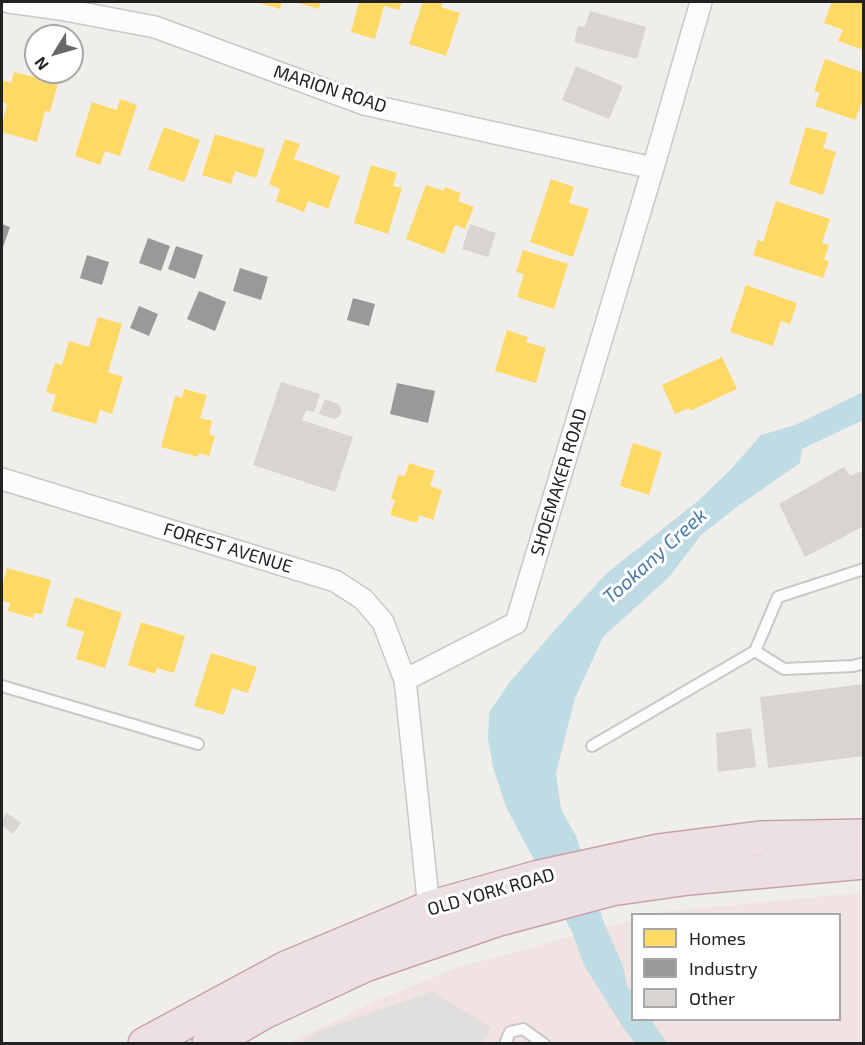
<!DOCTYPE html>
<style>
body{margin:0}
#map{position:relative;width:865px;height:1045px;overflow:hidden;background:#f0eeeb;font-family:"Exo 2",sans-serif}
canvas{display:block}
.frame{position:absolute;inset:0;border:3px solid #222;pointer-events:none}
.legend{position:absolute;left:631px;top:913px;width:210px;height:108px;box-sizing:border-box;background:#fff;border:2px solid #a7a7a7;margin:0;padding:8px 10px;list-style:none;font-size:18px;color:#222}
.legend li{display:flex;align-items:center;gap:12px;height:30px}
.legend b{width:30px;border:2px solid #a7a7a7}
.north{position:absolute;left:24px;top:24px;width:60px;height:60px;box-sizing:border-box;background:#fff;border:2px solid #a7a7a7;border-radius:50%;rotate:233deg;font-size:16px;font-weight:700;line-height:24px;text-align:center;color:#222}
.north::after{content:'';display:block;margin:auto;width:21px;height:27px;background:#6a6968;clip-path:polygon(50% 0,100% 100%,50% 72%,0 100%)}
</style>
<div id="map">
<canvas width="865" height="1045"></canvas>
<div class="frame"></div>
<ul class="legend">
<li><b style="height:16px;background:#ffd966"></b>Homes</li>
<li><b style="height:16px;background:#999"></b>Industry</li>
<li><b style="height:16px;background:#d7d4d2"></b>Other</li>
</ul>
<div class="north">N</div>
</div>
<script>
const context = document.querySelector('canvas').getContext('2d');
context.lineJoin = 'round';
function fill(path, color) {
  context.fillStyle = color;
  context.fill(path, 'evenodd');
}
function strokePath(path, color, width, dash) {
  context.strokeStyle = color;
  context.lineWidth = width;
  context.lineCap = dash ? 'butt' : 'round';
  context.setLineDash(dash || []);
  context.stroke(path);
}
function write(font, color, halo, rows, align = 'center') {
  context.font = font + ' "Exo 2",sans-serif';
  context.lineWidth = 6;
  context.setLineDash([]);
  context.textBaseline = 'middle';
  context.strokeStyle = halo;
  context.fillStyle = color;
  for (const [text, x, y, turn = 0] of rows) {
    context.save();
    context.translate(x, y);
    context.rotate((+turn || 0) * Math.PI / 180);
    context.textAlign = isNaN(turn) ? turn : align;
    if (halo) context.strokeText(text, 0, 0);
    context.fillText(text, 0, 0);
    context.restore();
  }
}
fill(new Path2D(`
 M857,893H863V1043L286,1044L376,1001L459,967L632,920V1020H840V914H655L668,911Z`), '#f1e3e1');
fill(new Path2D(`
 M433,991L491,1028L481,1043H300L317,1032Z`), '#e0dfde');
fill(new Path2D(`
 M863,392V420L802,449L800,463L738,506L701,535L669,577L603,637L575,698L556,773L561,809L576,836L604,923L623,966L627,986L632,993V1020H651L667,1043H635L624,1029L584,965L572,932L506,807L493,767L488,739L489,713L509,683L569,614L607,573L698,501L732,468L761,435L795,425Z`), '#bfdbe3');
fill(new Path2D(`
 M256,2H282L280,9Z
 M295,2H321L319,9Z
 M359,2H402L399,10L384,6L375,39L351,32Z
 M423,2H443L441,7L460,13L446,56L409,44Z
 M832,2H864V50L838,41L843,30L824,23Z
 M825,59L864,73V97L855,120L815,106L820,93L814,91Z
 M14,72L58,83L50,112L45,111L37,142L2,132V125L7,104L2,102V80L11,83Z
 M120,99L137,105L120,156L105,151L100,165L75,156L92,102L117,110Z
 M164,127L200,140L184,182L148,169Z
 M806,127L828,133L823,148L836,152L823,195L789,184Z
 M215,134L265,149L256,178L235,171L231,184L202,175Z
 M285,139L300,144L294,159L340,176L328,209L308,201L304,212L276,201L280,189L269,184Z
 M371,165L397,173L393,186L402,188L388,234L354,223Z
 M551,179L574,187L569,203L589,209L573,257L530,242Z
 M426,185L444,191L445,187L461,193L458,201L474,207L465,229L455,225L444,254L406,239Z
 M776,201L830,219L822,243L829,245L824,260L829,261L823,278L753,255L758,240L763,242Z
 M523,250L568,264L554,309L517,297L524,274L516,272Z
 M746,285L797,303L790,324L781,321L773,346L730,332Z
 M98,317L122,324L108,372L123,377L112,414L100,410L96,424L51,411L56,395L46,392L55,363L62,365L69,341L89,347Z
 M507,330L528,337L526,342L546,348L536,383L495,371Z
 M722,357L737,389L690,411L689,408L675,414L662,385Z
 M184,389L207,395L200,418L212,421L209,434L215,436L209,456L199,453L198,457L161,447L175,396L182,398Z
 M633,443L662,452L649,495L620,486Z
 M409,463L435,471L430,486L442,490L433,520L419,515L417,523L390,515L395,500L391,499L398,475L405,476Z
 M7,568L51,580L42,614L34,613L33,618L8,611L10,603L2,601V587Z
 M75,597L122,613L105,668L76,659L84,632L66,626Z
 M141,622L185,636L174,673L157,668L155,674L128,665Z
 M211,653L257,667L248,693L232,688L224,715L194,706Z`), '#ffd966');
fill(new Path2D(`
 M2,224L10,227L2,250Z
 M148,238L170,246L161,271L139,263Z
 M176,246L203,255L195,279L168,269Z
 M87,255L109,262L102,285L80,278Z
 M240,268L268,277L261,300L233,291Z
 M199,291L226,302L215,331L187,319Z
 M353,298L375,304L369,326L347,320Z
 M139,306L158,314L149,336L130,328Z
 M397,383L435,391L428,423L390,414Z`), '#999');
fill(new Path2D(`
 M590,11L646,27L637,59L574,42L578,26L585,27Z
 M576,66L623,86L609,119L562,100Z
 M470,224L496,233L488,257L462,249Z
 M281,382L320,394L314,412L306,410L302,420L353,437L335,492L253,465Z
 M325,399L338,404L342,411L339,417L334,419L319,414Z
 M844,467L850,476L864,470V526L805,557L779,504Z
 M864,684V756L768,768L760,697Z
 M751,728L756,767L718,772L716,733Z
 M7,813L21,823L13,834L2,825V820Z`), '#d7d4d2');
const lane = new Path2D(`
 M864,569L778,597L755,651L784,669L853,666L864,663
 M2,686L198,744
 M592,746L755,651
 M505,1044L510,1032L523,1029L544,1044`);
const street = new Path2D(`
 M9,2L60,9L155,27L364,104L653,168
 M2,479L335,581L363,599L383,622L405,680
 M429,908L405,680L516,623L653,168L701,2`);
const highway = new Path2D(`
 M145,1044L286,968L429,908L539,877L658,851L760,838L864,836
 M209,1044L264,1012L365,965L499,919L611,889L689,878L864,862`);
strokePath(lane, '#c9c8c7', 14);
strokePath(street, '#c9c8c7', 24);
strokePath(highway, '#c5a2ac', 36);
strokePath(lane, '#fdfcfc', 10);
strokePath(street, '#fdfcfc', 21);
strokePath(highway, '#ece0e2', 33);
write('18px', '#222', '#fff', [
 ["MARION ROAD",330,89,18],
 ["SHOEMAKER ROAD",559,482,-73],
 ["FOREST AVENUE",228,548,17],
 ["OLD YORK ROAD",491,892,-16]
]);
write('italic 20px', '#4a7aab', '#fff', [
 ["Tookany Creek",655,556,-42]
]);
</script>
